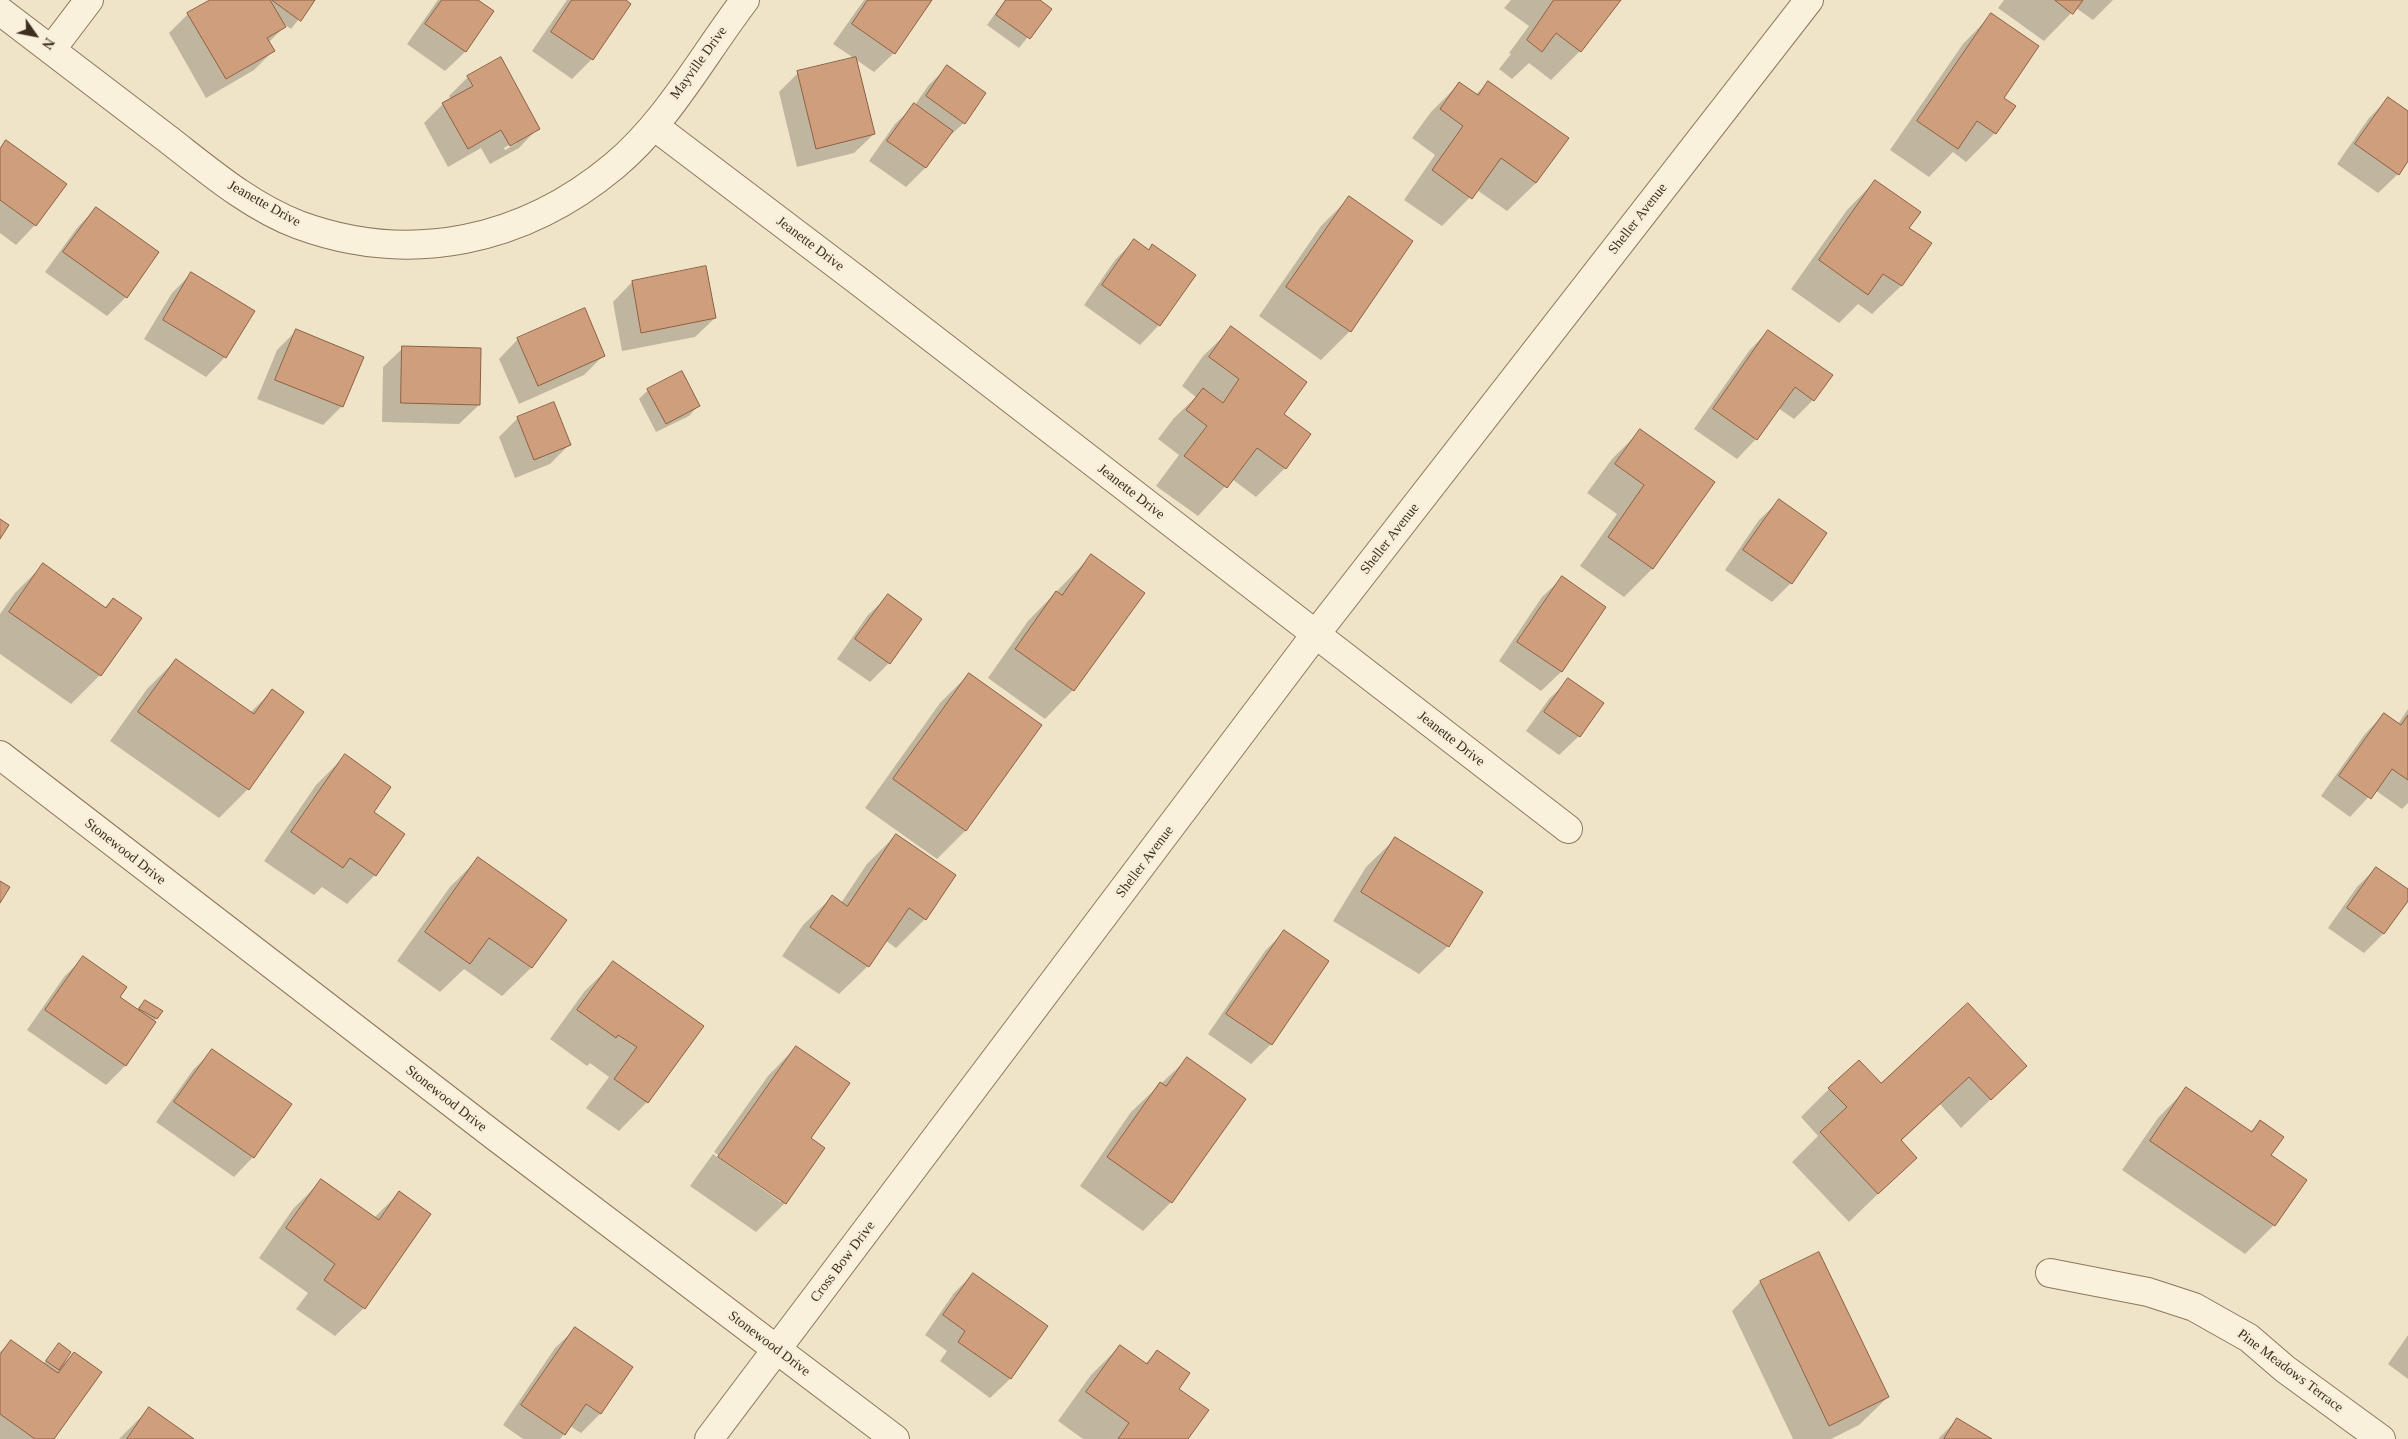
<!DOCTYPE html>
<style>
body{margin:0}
#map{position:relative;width:2408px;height:1439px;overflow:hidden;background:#f0e4c8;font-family:Georgia,serif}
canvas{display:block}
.north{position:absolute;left:10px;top:10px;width:50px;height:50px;-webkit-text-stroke:4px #f7eed8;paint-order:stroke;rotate:123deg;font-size:14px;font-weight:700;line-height:20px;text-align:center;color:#3d2e20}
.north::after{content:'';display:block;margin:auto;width:18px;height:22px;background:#3d2e20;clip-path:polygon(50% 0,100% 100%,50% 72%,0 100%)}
</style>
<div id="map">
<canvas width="2408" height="1439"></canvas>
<div class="north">N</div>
</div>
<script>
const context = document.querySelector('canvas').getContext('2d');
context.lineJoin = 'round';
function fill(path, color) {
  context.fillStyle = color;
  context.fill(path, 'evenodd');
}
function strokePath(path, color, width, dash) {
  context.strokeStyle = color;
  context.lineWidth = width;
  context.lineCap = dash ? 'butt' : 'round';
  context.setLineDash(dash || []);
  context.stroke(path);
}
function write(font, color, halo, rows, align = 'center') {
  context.font = font + ' Georgia,serif';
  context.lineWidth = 5;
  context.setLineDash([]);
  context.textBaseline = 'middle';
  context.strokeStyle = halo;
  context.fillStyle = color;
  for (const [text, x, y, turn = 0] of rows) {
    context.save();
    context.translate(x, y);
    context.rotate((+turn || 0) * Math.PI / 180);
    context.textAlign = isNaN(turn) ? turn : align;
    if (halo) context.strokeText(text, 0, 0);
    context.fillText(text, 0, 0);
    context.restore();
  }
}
fill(new Path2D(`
 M212,0H314L291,29L281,22L284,27L268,43L273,51L254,70L206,98L169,33L188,14Z
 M438,0H476L492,12L465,52L445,71L407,44Z
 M567,0H624L630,4L592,59L572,79L532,51Z
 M864,0H931L894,53L874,72L855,59L874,134L854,153L797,167L779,92L798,73L855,59L833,44Z
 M1005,0H1038L1050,9L1019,48L987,25Z
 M1511,0H1619L1580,51L1551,80L1529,63L1512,79L1499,69L1511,54L1509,53L1529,26L1504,8Z
 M2004,0H2113L2093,20L2076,8L2044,41L1998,8Z
 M1991,15L2003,98L2014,106L1995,133L1966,162L1953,152L1929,177L1890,150L1963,44Z
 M947,67L964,123L944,141L925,168L906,187L869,161L895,124L915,105L928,86Z
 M468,77L538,128L519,148L490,164L481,148L448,167L424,123L443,104L451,100L449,96ZM517,140V143L505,150L504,148Z
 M1488,83L1536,183L1507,211L1477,190L1442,226L1404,200L1435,155L1412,138L1431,112L1459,84L1475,95Z
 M2388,99L2408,112V159L2398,174L2378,193L2337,164L2369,118Z
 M6,142L65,184L35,225L16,245L0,233V148Z
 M1875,181L1908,228L1930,244L1901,286L1872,314L1858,304L1839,323L1791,289L1847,210Z
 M1349,198L1350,331L1321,360L1259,316L1321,226Z
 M96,208L126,297L107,316L45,272L77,228Z
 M1134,241L1148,250L1152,246L1159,325L1140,345L1084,305L1115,260Z
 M705,268L715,318L695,337L622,351L613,302L632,282Z
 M191,274L225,357L206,377L144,339L172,293Z
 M1232,328L1282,415L1310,435L1285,468L1256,497L1232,479L1198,516L1156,486L1179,455L1158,439L1174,418L1196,397L1182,386L1203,356Z
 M296,331L342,406L323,425L257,399L277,350Z
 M1768,331L1813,400L1794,419L1778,408L1756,439L1737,459L1694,429L1749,351Z
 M518,339L604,355L584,375L519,404L499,359Z
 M403,348L479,405L459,424L382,422L383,367Z
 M648,390L698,406L689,416L656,432L639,399Z
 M518,418L569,445L550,464L515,478L499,437Z
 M1640,431L1652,569L1624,597L1580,566L1617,514L1587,493L1612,459Z
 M1779,501L1791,583L1772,602L1725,570L1759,520Z
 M1091,556L1073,690L1045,719L988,678L1028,621Z
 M43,565L104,608L113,599L141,618L100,675L71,704L0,654V614L15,593Z
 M1562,578L1604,607L1561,672L1541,691L1499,661L1542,597Z
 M888,596L889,663L870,682L837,659L868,615Z
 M176,660L250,713L272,691L248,789L219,818L110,741L147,689Z
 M969,674L966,830L937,859L865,808L940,703Z
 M1569,680L1579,736L1559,755L1526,731L1549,699Z
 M2408,709V803L2402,809L2375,790L2350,817L2321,796L2365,734L2384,714L2398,724Z
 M345,756L372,813L375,875L347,904L322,887L314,895L264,861L316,785Z
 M896,835L954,876L925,919L896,948L885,940L868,966L839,994L782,956L803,925L832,897L841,903L867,864Z
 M1395,839L1448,946L1419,974L1333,921L1366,867Z
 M478,859L565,920L531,968L502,996L464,969L440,992L397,961L450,887Z
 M2376,868L2408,891V898L2383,934L2364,953L2328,928L2357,887Z
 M1284,932L1327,962L1271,1044L1251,1064L1208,1034L1265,951Z
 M83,958L118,998L136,1010L145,1001L156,1018L126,1065L106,1085L27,1030L64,977Z
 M613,963L702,1026L647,1102L619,1131L586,1108L609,1077L590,1063L587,1066L550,1039L584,992Z
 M796,1047L809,1139L823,1149L785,1203L756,1232L690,1186L713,1154L781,1202V1199L714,1152L768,1076Z
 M212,1051L290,1105L253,1157L234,1177L156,1122L193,1070Z
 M1187,1059L1171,1202L1143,1231L1080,1186L1131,1112Z
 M2025,1066L1961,1128L1940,1104L1901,1141L1915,1158L1849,1222L1792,1162L1818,1136L1801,1117L1829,1089L1881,1085Z
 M2186,1089L2250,1132L2260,1122L2269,1156L2305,1180L2274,1225L2245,1254L2122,1170L2158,1118Z
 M321,1181L374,1218L399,1193L364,1308L335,1336L296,1309L308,1293L259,1258L293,1209Z
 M1818,1254L1888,1397L1859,1425L1831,1439H1793L1732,1311L1760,1282Z
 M973,1274L1047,1326L1010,1379L990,1398L940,1361L947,1351L925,1335L954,1293Z
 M575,1329L600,1414L581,1433L570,1426L560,1439H523L503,1425L555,1348Z
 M2408,1335V1379L2388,1364Z
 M11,1341L43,1364L59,1344L63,1364L74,1353L52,1439H0V1352Z
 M1120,1346L1145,1364L1157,1352L1177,1390L1187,1439H1083L1058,1421L1091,1375Z
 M149,1409L192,1439H119Z
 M1957,1420L1989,1439H1938Z`), '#0003');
const building = new Path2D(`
 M210,0H270L286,27L267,38L275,51L226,79L187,13Z
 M272,0H315L301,21Z
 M442,0H478L494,11L466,52L425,24Z
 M572,0H626L631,4L593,60L551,32Z
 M868,0H932L895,54L852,24Z
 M1006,0H1040L1052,9L1030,39L996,15Z
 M1554,0H1621L1581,52L1556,33L1542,52L1527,40Z
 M2055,0H2083L2073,14Z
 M1991,13L2039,46L2004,98L2016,106L1996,134L1977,121L1958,149L1917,121Z
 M501,57L540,129L510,146L501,130L468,149L442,103L473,86L467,76Z
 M856,57L875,134L816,149L797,71Z
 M947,65L986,93L965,124L926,96Z
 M1488,81L1569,138L1536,183L1501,158L1472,199L1432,170L1463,126L1440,109L1459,82L1478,95Z
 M2388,97L2408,111V161L2399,175L2355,144Z
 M914,103L953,131L926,168L887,141Z
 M6,140L67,184L36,226L0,200V149Z
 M1875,180L1921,212L1909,228L1932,243L1902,286L1883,274L1868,295L1819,260Z
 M1349,196L1413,241L1351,332L1286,287Z
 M96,207L159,252L127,298L63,252Z
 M1134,239L1149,250L1152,244L1196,275L1160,326L1102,285Z
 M706,266L716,318L641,333L632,281Z
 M191,272L255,311L226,358L163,320Z
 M585,308L605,356L538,386L517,338Z
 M1231,326L1307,382L1284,414L1311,434L1286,469L1257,448L1227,488L1184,456L1207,426L1186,410L1203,388L1223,403L1239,379L1209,357Z
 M296,329L364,357L343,407L275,380Z
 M1768,330L1833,375L1814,401L1795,387L1757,440L1713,409Z
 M402,346L481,348L480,405L401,403Z
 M682,371L700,406L666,424L647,389Z
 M554,402L571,445L534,460L517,417Z
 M1640,429L1715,482L1653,569L1608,537L1644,485L1615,464Z
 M1779,499L1827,533L1792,584L1743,550Z
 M0,519L9,525L0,539Z
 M1091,554L1145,593L1074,691L1015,649L1056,591L1062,595Z
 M43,563L106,608L113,598L142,618L101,676L9,612Z
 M1562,576L1606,607L1562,672L1517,642Z
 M888,594L922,619L890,664L855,639Z
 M176,659L254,714L272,689L304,712L249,790L138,712Z
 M969,673L1042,725L966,831L893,779Z
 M1568,678L1604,703L1580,737L1544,712Z
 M2384,713L2401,725L2408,715V780L2392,769L2371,799L2339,776Z
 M345,754L391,787L374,812L405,834L376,876L350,858L343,868L291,832Z
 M896,834L956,875L926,920L909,908L869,967L810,927L832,895L847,906Z
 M1395,837L1483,892L1449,947L1361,892Z
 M478,857L567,920L532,968L489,938L470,964L425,932Z
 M2376,867L2408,889V901L2384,934L2347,908Z
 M0,881L10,887L0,903Z
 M1284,930L1329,961L1272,1045L1226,1014Z
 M83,956L127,987L120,997L156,1022L126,1066L45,1010Z
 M613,961L704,1026L648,1103L614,1079L637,1047L618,1035L616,1038L577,1010Z
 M145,1000L163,1011L157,1019L139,1009Z
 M1968,1003L2027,1066L1991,1100L1969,1077L1901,1140L1917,1158L1878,1194L1820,1132L1847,1107L1828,1088L1859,1060L1881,1083Z
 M796,1046L850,1083L811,1138L825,1148L786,1204L718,1157Z
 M212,1049L292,1104L254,1158L174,1102Z
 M1187,1057L1246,1099L1172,1203L1107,1157L1160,1082L1166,1086Z
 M2186,1087L2252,1132L2260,1120L2284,1137L2271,1155L2307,1180L2275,1226L2150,1141Z
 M321,1179L379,1220L399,1191L431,1214L365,1309L324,1280L335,1264L286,1228Z
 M1819,1252L1889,1397L1829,1426L1760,1281Z
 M973,1273L1048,1326L1011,1379L958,1342L965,1331L943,1315Z
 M575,1327L633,1367L601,1414L586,1404L565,1435L521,1405Z
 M11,1340L58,1373L74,1352L102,1372L54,1439H35L0,1414V1355Z
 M59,1343L71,1352L59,1370L46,1361Z
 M1120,1345L1147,1364L1157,1350L1190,1373L1179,1389L1209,1410L1188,1439H1118L1129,1423L1086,1392Z
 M149,1407L194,1439H127Z
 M1957,1418L1992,1439H1944Z`);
fill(building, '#cf9f7d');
strokePath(building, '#8d5f41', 1);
const minor = new Path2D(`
 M0,11C56,54 112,97 169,140C209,171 251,207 299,225C411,266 524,241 614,166C668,121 703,55 745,0
 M51,50L89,0
 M654,126L861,283L1568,829
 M0,755L496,1137L895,1439
 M2050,1273L2148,1292L2194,1307L2249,1338L2285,1369L2381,1439
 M709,1439L1315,635L1809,0`);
strokePath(minor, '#8d765c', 30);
strokePath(minor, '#faf1dc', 28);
write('14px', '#3d2e20', '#f7eed8', [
 ["Mayville Drive",699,63,-54],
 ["Jeanette Drive",264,204,29],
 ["Sheller Avenue",1638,219,-52],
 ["Jeanette Drive",810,244,37],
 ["Jeanette Drive",1131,492,38],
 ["Sheller Avenue",1390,539,-52],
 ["Jeanette Drive",1451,739,38],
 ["Stonewood Drive",125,852,38],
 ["Sheller Avenue",1145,862,-53],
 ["Stonewood Drive",446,1099,38],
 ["Cross Bow Drive",843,1262,-53],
 ["Stonewood Drive",769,1344,37],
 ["Pine Meadows Terrace",2290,1371,37]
]);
</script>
